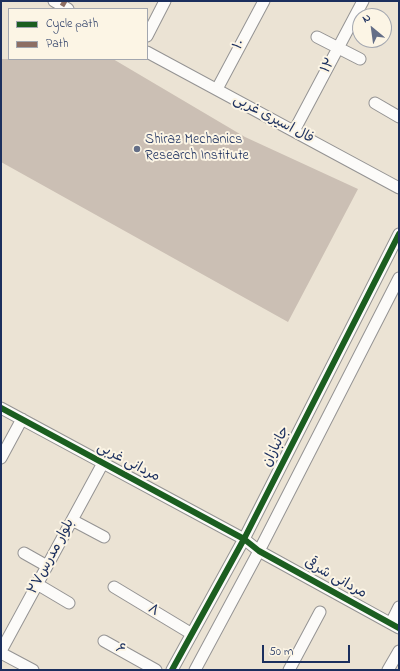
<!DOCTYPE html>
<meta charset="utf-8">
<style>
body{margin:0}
#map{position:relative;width:400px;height:671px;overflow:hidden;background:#ebe3d4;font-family:"Indie Flower",sans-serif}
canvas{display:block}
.frame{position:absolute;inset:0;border:2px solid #1b2f5e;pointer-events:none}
.legend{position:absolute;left:8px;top:8px;width:140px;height:52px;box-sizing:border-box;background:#fcf5e5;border:1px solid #a2a6af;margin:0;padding:5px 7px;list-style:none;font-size:12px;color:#1b2f5e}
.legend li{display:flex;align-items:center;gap:8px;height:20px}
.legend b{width:20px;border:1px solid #a2a6af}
.north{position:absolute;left:352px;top:8px;width:40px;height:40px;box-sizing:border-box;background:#fcf5e5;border:1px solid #a2a6af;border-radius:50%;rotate:331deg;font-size:11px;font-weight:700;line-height:16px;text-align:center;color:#1b2f5e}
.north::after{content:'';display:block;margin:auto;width:14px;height:18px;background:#646e87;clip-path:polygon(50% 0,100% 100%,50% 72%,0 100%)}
.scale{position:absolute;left:262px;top:645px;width:88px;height:18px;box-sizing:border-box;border:2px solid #1b2f5e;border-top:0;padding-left:5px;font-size:12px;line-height:14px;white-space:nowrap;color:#1b2f5e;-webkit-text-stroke:3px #fcf5e5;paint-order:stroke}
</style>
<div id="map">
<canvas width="400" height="671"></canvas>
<div class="frame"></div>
<ul class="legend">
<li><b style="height:5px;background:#1b5e20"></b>Cycle path</li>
<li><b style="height:5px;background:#8d6e63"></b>Path</li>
</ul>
<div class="north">N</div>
<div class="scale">50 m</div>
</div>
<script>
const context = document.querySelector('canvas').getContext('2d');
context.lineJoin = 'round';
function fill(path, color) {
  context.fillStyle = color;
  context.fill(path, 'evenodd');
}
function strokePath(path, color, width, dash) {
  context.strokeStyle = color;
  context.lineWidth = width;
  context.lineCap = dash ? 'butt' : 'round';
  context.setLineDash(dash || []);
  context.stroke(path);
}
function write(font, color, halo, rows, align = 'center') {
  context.font = font + ' "Indie Flower","Playpen Sans Arabic",sans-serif';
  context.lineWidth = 4;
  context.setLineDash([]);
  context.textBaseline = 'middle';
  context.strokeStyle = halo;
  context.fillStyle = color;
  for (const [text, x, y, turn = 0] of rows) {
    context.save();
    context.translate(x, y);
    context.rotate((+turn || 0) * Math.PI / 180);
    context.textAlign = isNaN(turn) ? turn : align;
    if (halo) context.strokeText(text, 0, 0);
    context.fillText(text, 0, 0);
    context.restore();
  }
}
fill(new Path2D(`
 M1,59H113L245,137L358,189L288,322L1,162Z`), '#cbbfb4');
const minor = new Path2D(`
 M54,1L68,9
 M147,36L165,1
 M317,37L360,59
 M147,52L399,188
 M217,89L264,1
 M375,103L399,117
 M294,131L363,1
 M1,408L244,539L259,551L399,628
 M1,458L22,419
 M72,520L104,537
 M24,553L47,566
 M37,584L69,603
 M114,587L192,634
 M391,623L399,607
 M104,641L156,670
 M1,651L103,463
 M1,653L33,670
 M172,670L244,539L399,234
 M195,670L259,551L399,278
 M289,670L320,612
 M388,670L399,651`);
strokePath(minor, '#949393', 13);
strokePath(minor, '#fcfbf9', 11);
strokePath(new Path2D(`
 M62,6L65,1`), '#8d6e63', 5, [10, 5]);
strokePath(new Path2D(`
 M1,408L244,539L259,551L399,628
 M172,670L244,539L399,234`), '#1b5e20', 6);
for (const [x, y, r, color] of [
 [137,149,4,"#646e87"]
]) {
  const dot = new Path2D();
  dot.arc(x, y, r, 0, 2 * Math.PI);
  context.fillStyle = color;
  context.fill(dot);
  strokePath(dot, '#fcf5e5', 1.5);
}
write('14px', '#1b2f5e', '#fcf5e5', [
 ["۱۰",240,45,-62],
 ["۱۲",329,66,-62],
 ["فال اسیری غربی",273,120,28],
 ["جانبازان",277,447,-63],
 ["مردانی غربی",128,463,28],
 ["بلوار مدرس۲۷",52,557,-62],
 ["مردانی شرقی",335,579,29],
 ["۸",153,611,31],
 ["۶",120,650,29]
]);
write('14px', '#1b2f5e', '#fcf5e5', [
 ["Shiraz Mechanics",145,141],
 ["Research Institute",145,157]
], 'left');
</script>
